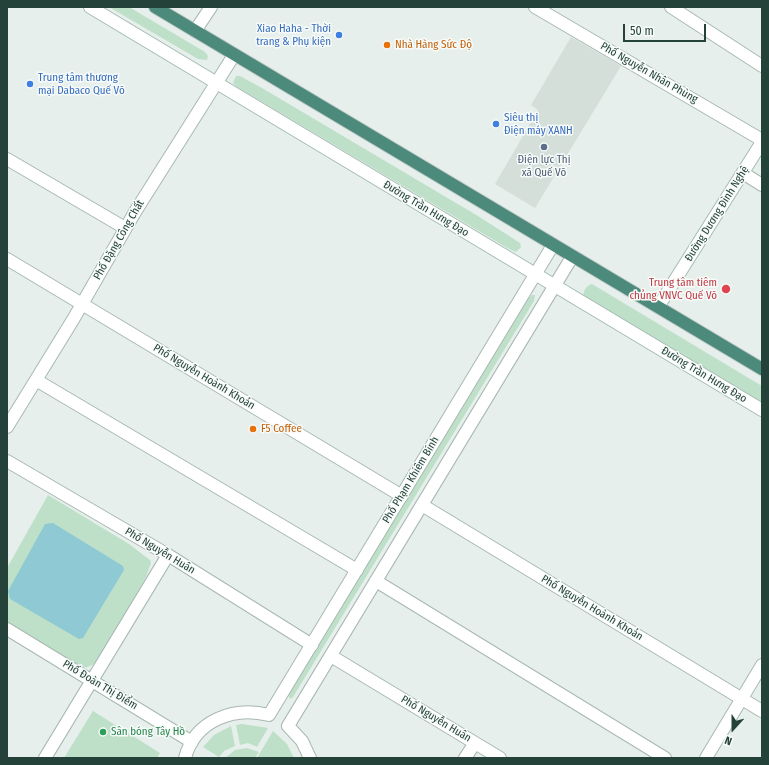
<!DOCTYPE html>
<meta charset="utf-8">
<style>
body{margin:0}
#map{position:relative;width:769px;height:765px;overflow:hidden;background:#e6efeb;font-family:"Fira Sans Condensed",sans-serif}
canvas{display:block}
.frame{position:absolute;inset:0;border:8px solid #24423a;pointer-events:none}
.north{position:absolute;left:713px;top:709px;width:40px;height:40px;-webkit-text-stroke:3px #f7fbf9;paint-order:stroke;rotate:201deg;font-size:11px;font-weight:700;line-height:16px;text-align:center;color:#24423a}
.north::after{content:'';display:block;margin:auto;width:14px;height:18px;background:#24423a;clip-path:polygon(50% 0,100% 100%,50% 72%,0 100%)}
.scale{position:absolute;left:623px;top:24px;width:83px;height:18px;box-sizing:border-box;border:2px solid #24423a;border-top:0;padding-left:5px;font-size:12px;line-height:14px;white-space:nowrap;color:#24423a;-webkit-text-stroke:3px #f7fbf9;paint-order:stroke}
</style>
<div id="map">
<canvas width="769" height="765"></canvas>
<div class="frame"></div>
<div class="north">N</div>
<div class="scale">50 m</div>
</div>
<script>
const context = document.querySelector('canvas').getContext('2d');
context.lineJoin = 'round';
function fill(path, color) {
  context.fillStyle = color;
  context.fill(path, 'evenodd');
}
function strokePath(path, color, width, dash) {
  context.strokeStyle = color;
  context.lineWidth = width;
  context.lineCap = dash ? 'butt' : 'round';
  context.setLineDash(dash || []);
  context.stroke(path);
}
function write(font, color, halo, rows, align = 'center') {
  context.font = font + ' "Fira Sans Condensed",sans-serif';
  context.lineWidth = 3;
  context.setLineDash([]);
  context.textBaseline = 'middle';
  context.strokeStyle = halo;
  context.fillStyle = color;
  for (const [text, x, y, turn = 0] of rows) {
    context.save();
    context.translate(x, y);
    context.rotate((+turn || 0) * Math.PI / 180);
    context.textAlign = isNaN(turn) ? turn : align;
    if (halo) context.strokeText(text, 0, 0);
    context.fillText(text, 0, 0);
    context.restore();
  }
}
fill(new Path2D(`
 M571,37L621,66L535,208L495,184L538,110L531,105Z`), '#d4dfda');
fill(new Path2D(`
 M109,7H129L205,52L208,56L207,60L198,59Z
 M236,76H240L262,88L478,216L520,243L521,247L516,252L509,249L237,87L233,83Z
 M592,284L762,386V403L583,296C584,290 586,286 592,284Z
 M532,295H535L534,301L293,697L290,699L288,695L291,690L526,301Z
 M48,495L129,544L150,560L151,563L146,577L100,659C93,665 88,669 79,667L7,624V568Z
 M93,711L160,753L157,758H64Z
 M242,724L268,728L257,747L248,743L240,745L236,725Z
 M231,726L235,746L224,751L219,757L203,747L214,735Z
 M273,731L287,744L294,758H257Z
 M247,748L259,752L255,758H225L235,750Z`), '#bfe0c8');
fill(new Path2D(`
 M53,523L123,566L124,570L83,638L79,639L10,599L8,591L45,524Z`), '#8ec9d4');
const minor = new Path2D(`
 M535,7L762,140
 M671,7L762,66
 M7,159L125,228
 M743,173L762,185
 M7,259L402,496
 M36,380L357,570
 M7,427L74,318L135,212L234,55
 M7,461L168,555L312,645
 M422,505L762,711
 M376,581L665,758
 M331,656L500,758
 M45,758L168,555
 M465,758L475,743
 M706,758L762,665`);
const tertiary = new Path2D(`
 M195,31L211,7
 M7,629L192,742
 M185,758C195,720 234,706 269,715L553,245
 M310,758L302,741L288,726L572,257`);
const secondary = new Path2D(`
 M90,7L762,410
 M658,307L762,142`);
const trunk = new Path2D(`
 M155,7L762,369`);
strokePath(minor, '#a8b8b2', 14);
strokePath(tertiary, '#a8b8b2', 14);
strokePath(secondary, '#a4bbb3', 14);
strokePath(trunk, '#c2cac8', 14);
strokePath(minor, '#fff', 12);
strokePath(tertiary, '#fff', 12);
strokePath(secondary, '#fff', 12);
strokePath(trunk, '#4c8a7c', 12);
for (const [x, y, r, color] of [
 [339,35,4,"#3f7fe0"],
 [387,45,4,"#e8710a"],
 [30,84,4,"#3f7fe0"],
 [496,124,4,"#3f7fe0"],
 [544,147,4,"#5c6f8a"],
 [726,289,5,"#e0444e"],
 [253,429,4,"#e8710a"],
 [103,732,4,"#2e9e5b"]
]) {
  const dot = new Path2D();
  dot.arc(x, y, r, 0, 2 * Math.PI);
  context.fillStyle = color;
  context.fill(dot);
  strokePath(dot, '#f7fbf9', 1.5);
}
write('11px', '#366cbe', '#f7fbf9', [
 ["Xiao Haha - Thời",331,29,"right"],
 ["trang & Phụ kiện",331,42,"right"],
 ["Trung tâm thương",38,78],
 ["mại Dabaco Quế Võ",38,91],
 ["Siêu thị",504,118],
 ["Điện máy XANH",504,131]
], 'left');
write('11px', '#c56008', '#f7fbf9', [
 ["Nhà Hàng Sức Độ",395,45],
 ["F5 Coffee",261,429]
], 'left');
write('11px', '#24423a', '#f7fbf9', [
 ["Phố Nguyễn Nhân Phùng",649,73,30],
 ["Đường Trần Hưng Đạo",426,209,31],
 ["Đường Dương Đình Nghệ",717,214,-58],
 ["Phố Đặng Công Chất",119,240,-60],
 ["Đường Trần Hưng Đạo",704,375,31],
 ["Phố Nguyễn Hoành Khoản",204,377,31],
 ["Phố Phạm Khiêm Bính",411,480,-59],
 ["Phố Nguyễn Huân",160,551,31],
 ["Phố Nguyễn Hoành Khoản",592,608,31],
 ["Phố Đoàn Thị Điểm",100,685,31],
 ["Phố Nguyễn Huân",436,719,31]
]);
write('11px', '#4e5e75', '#f7fbf9', [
 ["Điện lực Thị",544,160],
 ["xã Quế Võ",544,173]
]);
write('11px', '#be3a42', '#f7fbf9', [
 ["Trung tâm tiêm",717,283],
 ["chủng VNVC Quế Võ",717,296]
], 'right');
write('11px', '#27864d', '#f7fbf9', [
 ["Sân bóng Tây Hồ",111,732]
], 'left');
</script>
